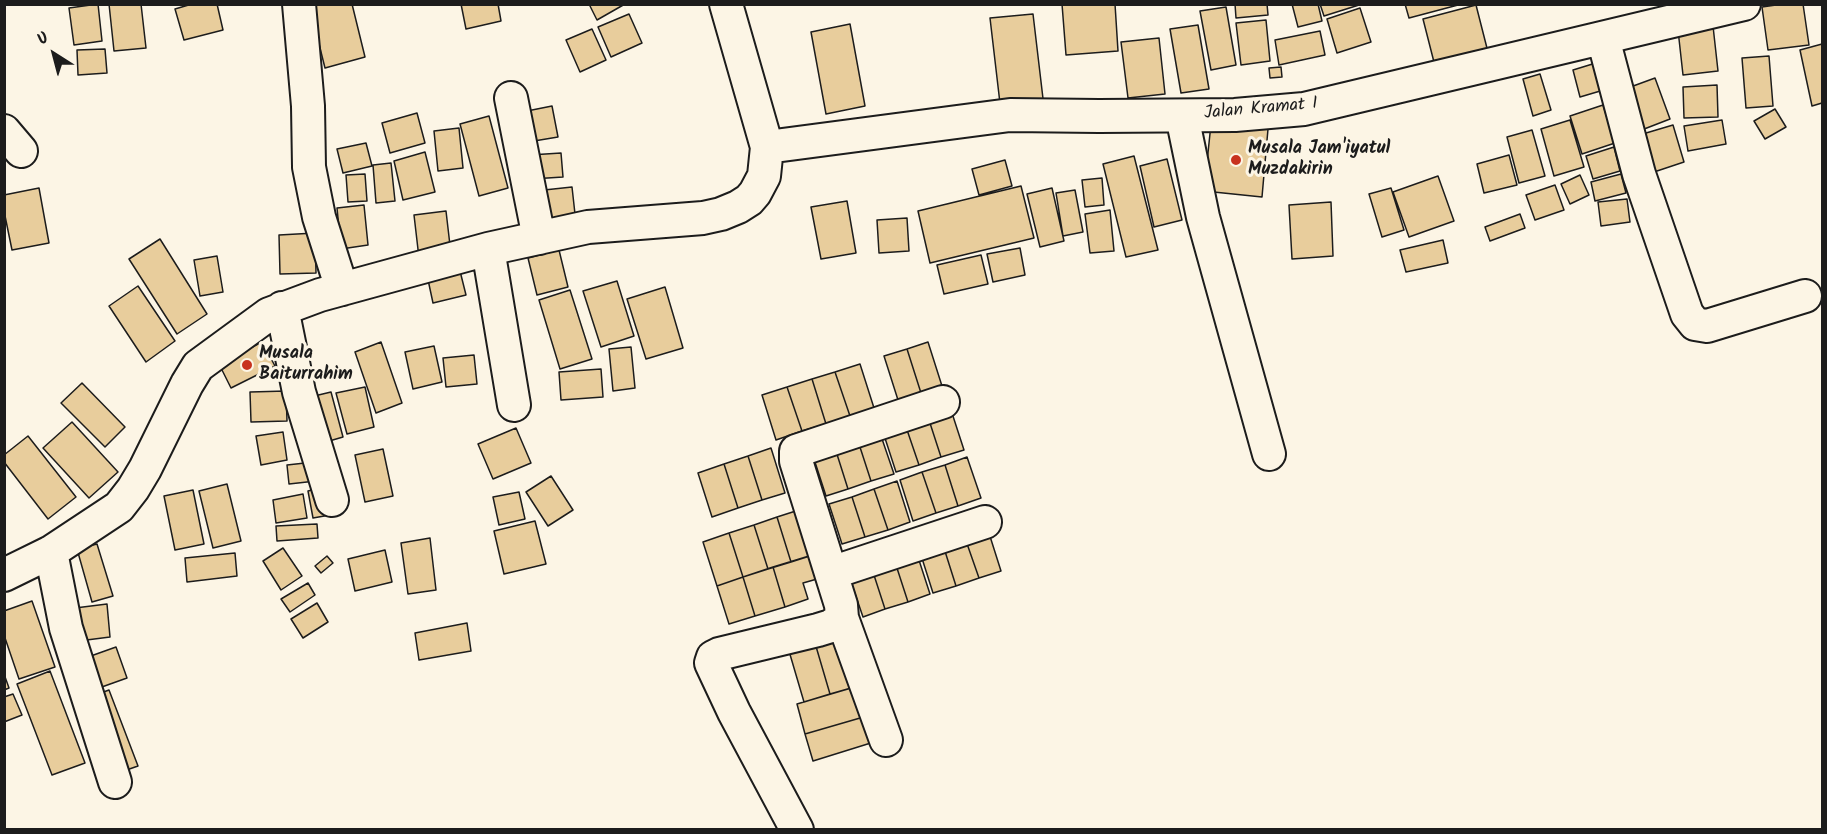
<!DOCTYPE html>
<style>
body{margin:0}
#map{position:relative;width:1827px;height:834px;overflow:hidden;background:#fcf5e5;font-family:Kalam,sans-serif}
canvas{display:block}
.frame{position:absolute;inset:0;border:6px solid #1c1c1c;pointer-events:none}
.north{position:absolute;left:24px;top:24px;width:60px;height:60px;-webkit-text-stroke:4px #fcf5e5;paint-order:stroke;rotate:324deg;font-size:16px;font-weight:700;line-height:24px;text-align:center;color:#1c1c1c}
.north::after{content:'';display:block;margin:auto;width:21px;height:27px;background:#1c1c1c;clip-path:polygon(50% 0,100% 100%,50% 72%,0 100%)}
</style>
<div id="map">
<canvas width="1827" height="834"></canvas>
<div class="frame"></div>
<div class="north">U</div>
</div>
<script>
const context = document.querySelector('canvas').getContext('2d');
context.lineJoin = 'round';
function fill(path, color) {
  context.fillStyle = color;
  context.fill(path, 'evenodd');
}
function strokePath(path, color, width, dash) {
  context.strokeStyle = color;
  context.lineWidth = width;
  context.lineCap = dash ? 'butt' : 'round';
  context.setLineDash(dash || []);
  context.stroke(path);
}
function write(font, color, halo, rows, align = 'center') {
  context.font = font + ' Kalam,sans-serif';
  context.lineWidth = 6;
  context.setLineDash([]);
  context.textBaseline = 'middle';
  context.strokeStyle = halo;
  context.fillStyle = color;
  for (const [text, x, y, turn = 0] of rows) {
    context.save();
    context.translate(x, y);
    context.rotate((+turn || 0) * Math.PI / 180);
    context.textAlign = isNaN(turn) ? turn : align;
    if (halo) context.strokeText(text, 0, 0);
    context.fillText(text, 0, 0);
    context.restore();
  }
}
const building = new Path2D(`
 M98,4L102,41L74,45L69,8Z
 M109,4H141L146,48L114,51Z
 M192,4H217L223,30L184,40L175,9Z
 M309,4H352L365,57L325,68Z
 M461,4H498L501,21L466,29Z
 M589,4H625L597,20Z
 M1062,4H1115L1118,51L1066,55Z
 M1235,4H1267L1268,15L1236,18Z
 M1292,4H1318L1322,21L1298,27Z
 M1320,4H1359V5L1324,16Z
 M1405,4H1458V5L1409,18Z
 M1783,4H1803L1809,45L1768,50L1762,7Z
 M1476,5L1489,56L1436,70L1423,19Z
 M1226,7L1236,65L1211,70L1200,11Z
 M1360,8L1371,42L1337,53L1327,19Z
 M629,14L642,43L611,57L598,27Z
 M1033,14L1044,107L1001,112L990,18Z
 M1266,20L1270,61L1241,65L1236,23Z
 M850,24L865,106L826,114L811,32Z
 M1198,25L1209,89L1181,93L1170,29Z
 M1713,26L1718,71L1683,75L1678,30Z
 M592,29L606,60L580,72L566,40Z
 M1320,31L1325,55L1279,65L1275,40Z
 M1159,38L1165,94L1128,98L1121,42Z
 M1822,44V103L1812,106L1800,50Z
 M105,49L107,73L78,75L77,50Z
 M1769,56L1773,106L1746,108L1742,58Z
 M1599,62L1607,89L1580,97L1573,70Z
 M1281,67L1282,77L1270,78L1269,68Z
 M1540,74L1551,110L1533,116L1523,79Z
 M1655,78L1670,119L1639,131L1625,89Z
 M1717,85L1718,117L1684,118L1683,87Z
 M1603,105L1615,143L1582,154L1570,116Z
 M552,106L558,137L522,143L517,113Z
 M1775,109L1786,127L1765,139L1754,121Z
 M417,113L425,143L390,153L382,123Z
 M489,116L508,188L479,196L460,124Z
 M1570,120L1584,167L1554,176L1541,129Z
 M1722,120L1726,144L1688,151L1684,126Z
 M1211,124L1268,129L1262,197L1204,191Z
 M1673,125L1684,162L1648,174L1636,136Z
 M459,128L463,168L438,171L434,131Z
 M1532,130L1545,176L1519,183L1507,137Z
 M366,143L372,166L343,173L337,149Z
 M1614,147L1620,171L1593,179L1586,156Z
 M425,152L435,192L403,200L394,161Z
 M561,153L563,177L532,179L530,155Z
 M1509,155L1517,185L1484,193L1477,164Z
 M1134,156L1158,250L1126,257L1103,164Z
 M1167,159L1182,220L1154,227L1140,166Z
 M1005,160L1012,186L979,195L972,169Z
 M391,163L395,201L376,203L373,165Z
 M365,174L367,201L348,202L346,175Z
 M1621,174L1626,193L1595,201L1591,182Z
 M1580,175L1589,195L1570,204L1561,184Z
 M1438,176L1454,221L1409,237L1393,192Z
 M1102,178L1104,205L1085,207L1082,180Z
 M1555,185L1564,210L1535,220L1526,195Z
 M1021,186L1034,238L930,263L918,211Z
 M572,187L576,223L539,227L535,191Z
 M39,188L49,243L12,250L4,211V195Z
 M1052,188L1064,241L1040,247L1027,194Z
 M1391,188L1404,230L1382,237L1369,194Z
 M1075,190L1083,232L1063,236L1056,193Z
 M1627,199L1630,222L1601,226L1598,202Z
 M847,201L856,253L821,259L811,207Z
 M1331,202L1333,256L1292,259L1289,205Z
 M364,205L368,245L341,249L337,208Z
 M1110,210L1114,251L1090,253L1085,214Z
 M446,211L451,254L419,258L414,215Z
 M1520,214L1525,228L1490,241L1485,227Z
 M907,218L909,251L879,253L877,220Z
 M315,233L316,273L280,274L279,235Z
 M160,239L207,314L177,334L129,259Z
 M1443,240L1448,263L1406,272L1400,250Z
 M1020,248L1025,275L993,282L987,254Z
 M559,250L568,287L537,295L528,258Z
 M981,255L988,284L944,294L937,265Z
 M217,256L223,292L200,296L194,260Z
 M459,267L466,295L433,303L427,275Z
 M617,281L634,336L601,347L583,291Z
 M138,286L175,341L146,362L109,306Z
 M665,287L683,348L646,359L627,299Z
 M570,290L592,359L560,369L539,300Z
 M262,342L275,366L231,388L219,364Z
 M381,342L402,403L376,413L355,352Z
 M928,342L942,386L921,393L907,349Z
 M434,346L442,382L413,389L405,352Z
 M631,347L635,388L613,391L609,349Z
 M907,349L921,393L898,400L884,356Z
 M474,355L477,384L446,387L443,358Z
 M860,364L874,408L850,416L835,372Z
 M601,369L603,397L561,400L559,372Z
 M835,372L850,416L826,424L812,379Z
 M812,379L826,424L802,431L787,387Z
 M82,383L125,427L105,447L61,403Z
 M365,387L374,427L347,434L336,393Z
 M787,387L802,431L776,440L762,395Z
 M286,391L287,421L251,422L250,392Z
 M331,392L343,437L319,444L306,398Z
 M951,410L964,450L941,457L928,417Z
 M928,417L941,457L919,465L905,424Z
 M72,422L118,472L89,498L43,448Z
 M905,424L919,465L896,472L883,432Z
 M516,428L531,463L493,479L478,444Z
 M283,432L287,460L261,465L256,436Z
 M880,433L894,474L871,481L858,441Z
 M28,436L76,497L48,519L4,462V455Z
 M858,441L871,481L848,489L835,448Z
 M771,448L785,493L762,500L748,456Z
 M835,448L848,489L826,496L813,456Z
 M383,449L393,496L365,502L355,455Z
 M748,456L762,500L738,508L724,464Z
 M967,457L981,498L958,506L945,465Z
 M314,462L316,481L289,484L287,465Z
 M724,464L738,508L712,517L698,473Z
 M945,465L958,506L936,513L922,472Z
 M922,472L936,513L913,521L900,480Z
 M551,476L573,510L548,526L526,492Z
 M897,481L910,522L888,530L874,489Z
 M227,484L241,541L213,548L199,491Z
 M324,487L330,515L313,518L308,491Z
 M874,489L888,530L865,537L852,497Z
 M193,490L204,544L175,550L164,496Z
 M519,492L525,519L499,525L493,497Z
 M303,494L307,518L276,523L273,500Z
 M852,497L865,537L842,544L829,504Z
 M802,509L816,554L791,562L777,517Z
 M777,517L791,562L768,569L754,525Z
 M535,521L546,564L504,574L494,531Z
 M317,524L318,538L277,541L276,526Z
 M754,525L768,569L743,577L729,533Z
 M988,530L1001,571L979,578L965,538Z
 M729,533L743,577L717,586L703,542Z
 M430,538L436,590L408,594L401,543Z
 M965,538L979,578L956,586L943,545Z
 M97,544L113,596L92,602L77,549Z
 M943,545L956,586L933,593L920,552Z
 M283,548L302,576L281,590L263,561Z
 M385,550L392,582L355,591L348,559Z
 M235,553L237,576L187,582L185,558Z
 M917,554L930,594L908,602L895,562Z
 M327,556L333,563L321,573L315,566Z
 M809,556L817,579L803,583L808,599L785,607L773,567Z
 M895,562L908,602L885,609L872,569Z
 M773,567L785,607L755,616L743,577Z
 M872,569L885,609L863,617L849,576Z
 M743,577L755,616L729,624L717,586Z
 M308,583L315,595L290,612L281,599Z
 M32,601L55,667L19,679L4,635V611Z
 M317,603L328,622L303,638L291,619Z
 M107,604L110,637L71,642L67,609Z
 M467,623L471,651L419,660L415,633Z
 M843,635L858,686L830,694L815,643Z
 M815,643L830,694L804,702L789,651Z
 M116,647L127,678L99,688L88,657Z
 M50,671L85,763L52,775L17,684Z
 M4,674L9,688L4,690Z
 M858,686L867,716L805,734L797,704Z
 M109,690L138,766L118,773L90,697Z
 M13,694L22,715L4,722V697Z
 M867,716L874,742L813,761L805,734Z`);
fill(building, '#e8cd9c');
strokePath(building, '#1c1c1c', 1.5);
const minor = new Path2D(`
 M299,4L308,106L309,167L319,217L342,289
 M1603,38L1639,174L1687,314L1695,324L1707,326L1805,296
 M511,98L539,238
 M1182,116L1203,217L1269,454
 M4,131L21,151
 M767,147L1010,115L1099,116L1235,115L1304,109L1744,4
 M488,249L514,405
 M282,308L299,392L332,500
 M51,552L66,628L115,782
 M831,573L985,522
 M4,575L51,552L119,507L133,489L145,469L187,384L198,366L269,314L320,295L488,249L588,227L703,218L721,214L738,207L749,200L755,193L764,176L767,147L726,4
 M842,618L886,740
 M797,830L734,712L711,663L713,657L719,654L818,630L831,626L842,618L841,605L796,461V451L943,402`);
strokePath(minor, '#1c1c1c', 36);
strokePath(minor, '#fcf5e5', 32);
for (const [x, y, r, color] of [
 [1236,160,6,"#c8321e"],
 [247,365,6,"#c8321e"]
]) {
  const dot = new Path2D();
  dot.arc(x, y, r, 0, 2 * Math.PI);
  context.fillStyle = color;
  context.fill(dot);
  strokePath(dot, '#fcf5e5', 2);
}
write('18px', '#1c1c1c', '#fcf5e5', [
 ["Jalan Kramat I",1261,110,-5]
]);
write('bold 18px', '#1c1c1c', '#fcf5e5', [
 ["Musala Jam'iyatul",1248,150],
 ["Muzdakirin",1248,171],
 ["Musala",259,355],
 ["Baiturrahim",259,376]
], 'left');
</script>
